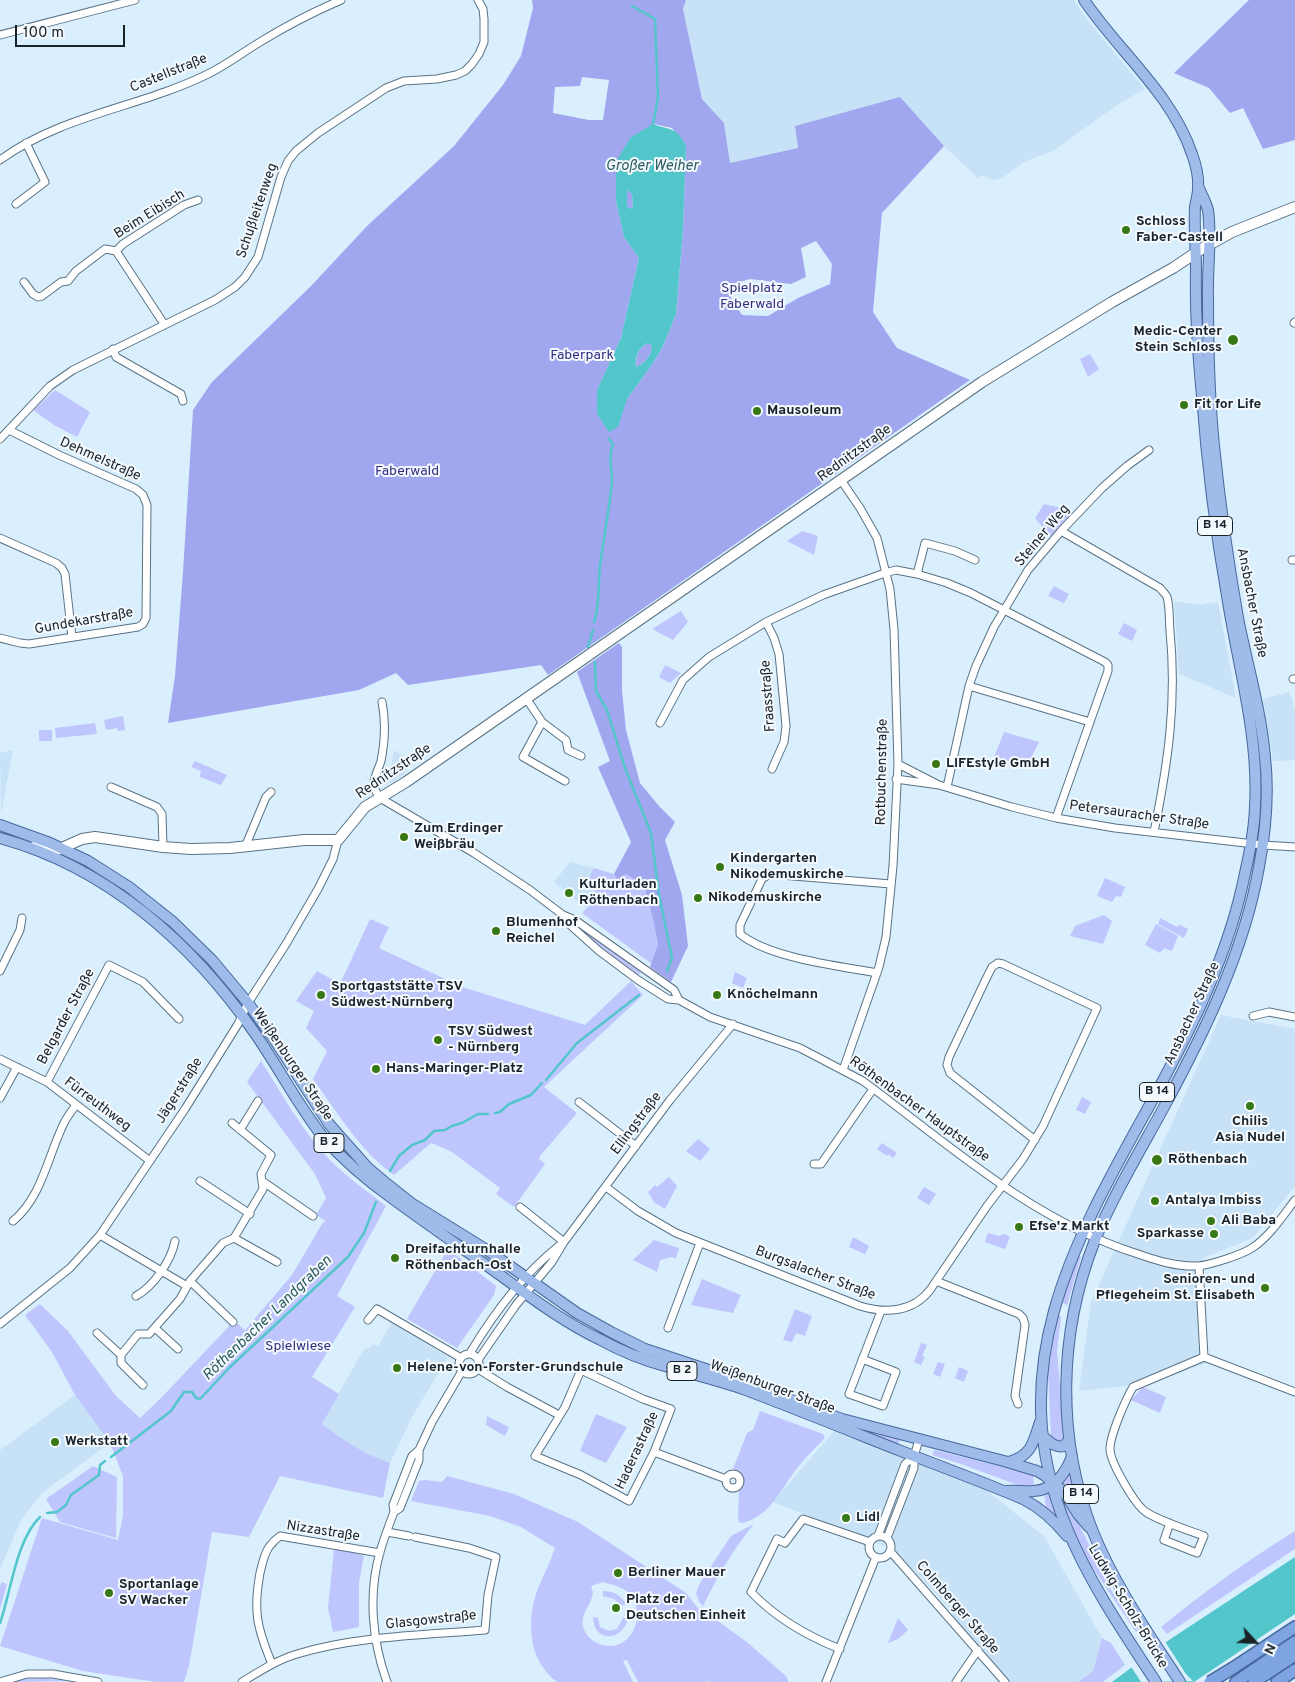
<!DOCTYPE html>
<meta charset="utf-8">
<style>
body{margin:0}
#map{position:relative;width:1295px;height:1682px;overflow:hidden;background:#d9effe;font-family:Overpass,sans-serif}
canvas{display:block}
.north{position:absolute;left:1230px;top:1617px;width:50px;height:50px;-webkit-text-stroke:4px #f4f9fd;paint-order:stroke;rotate:115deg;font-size:14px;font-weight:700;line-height:20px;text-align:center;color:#182229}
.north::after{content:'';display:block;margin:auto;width:18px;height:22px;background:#182229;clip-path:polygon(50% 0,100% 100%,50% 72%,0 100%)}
.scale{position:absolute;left:15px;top:25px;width:110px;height:22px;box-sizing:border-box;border:2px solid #182229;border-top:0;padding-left:6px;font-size:15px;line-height:18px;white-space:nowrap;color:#182229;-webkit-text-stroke:4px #f4f9fd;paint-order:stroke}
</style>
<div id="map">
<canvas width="1295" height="1682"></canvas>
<div class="north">N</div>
<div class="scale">100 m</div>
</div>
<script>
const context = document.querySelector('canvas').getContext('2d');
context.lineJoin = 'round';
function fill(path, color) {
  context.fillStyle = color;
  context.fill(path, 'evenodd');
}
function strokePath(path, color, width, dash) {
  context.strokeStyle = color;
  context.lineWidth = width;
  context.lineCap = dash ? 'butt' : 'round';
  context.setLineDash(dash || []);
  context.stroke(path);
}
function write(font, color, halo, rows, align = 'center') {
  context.font = font + ' Overpass,sans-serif';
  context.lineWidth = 4;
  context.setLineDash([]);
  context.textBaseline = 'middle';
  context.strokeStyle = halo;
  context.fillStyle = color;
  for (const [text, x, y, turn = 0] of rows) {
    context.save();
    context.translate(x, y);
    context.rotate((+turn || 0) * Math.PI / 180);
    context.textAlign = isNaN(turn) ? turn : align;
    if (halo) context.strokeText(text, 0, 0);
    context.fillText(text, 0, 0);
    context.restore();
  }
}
fill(new Path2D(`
 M686,0H1074L1088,21L1145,89L1120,103L1053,151L1026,161L1002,178L992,180L982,175L978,178L944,146L795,126L798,148L730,163L724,123L702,99L683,9Z
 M1174,601L1200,605L1218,602L1236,698L1179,674Z
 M1290,692L1295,711V760L1273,761L1263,699Z
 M13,750L1,814L0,753Z
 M394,750L411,762L406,773L393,783H388Z
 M570,862L594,868L587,881L599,896L586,908L554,882Z
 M1221,1015L1295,1029V1186L1253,1238L1203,1258L1207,1363L1152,1383L1079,1391L1091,1302Z
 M392,1322L448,1357L412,1417L390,1463L371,1456L354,1447L321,1424L364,1349L370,1348L373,1344L378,1346Z
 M75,1395L110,1443L43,1492L21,1520L0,1569V1450Z
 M835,1430L978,1484L1044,1536L1102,1638L1093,1671L1078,1682H998L976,1656L950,1609L895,1550L773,1502Z`), '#c7e2f6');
fill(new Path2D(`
 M1090,354L1099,369L1088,377L1080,359Z
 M55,390L90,412L77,437L54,425L33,410Z
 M1044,504L1057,507L1072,515L1052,538L1035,518Z
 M802,531L818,536L814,555L787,541Z
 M1054,586L1069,594L1064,603L1048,596Z
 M681,611L688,622L673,640L652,629Z
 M1124,623L1137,630L1132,641L1118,634Z
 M665,665L681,673L670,683L659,677Z
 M123,716L125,730L118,731L117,728L106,730L104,720Z
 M95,723L97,734L56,738L55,728Z
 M39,730H52V741H39Z
 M1004,732L1039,742L1027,766L994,757Z
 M195,761L227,775L221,785L200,777L201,771L191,767Z
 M594,868L614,874L617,879L626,874L644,886L653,919L658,944L652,964L582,913L599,896L587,881Z
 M1105,878L1125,887L1121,897L1116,896L1112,902L1097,896Z
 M1104,915L1112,921L1103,944L1070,936L1075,926Z
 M1160,918L1177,927L1180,925L1188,929L1184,938L1158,924Z
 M370,919L389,927L379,948L462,987L585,1025L631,981L643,995L544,1087L577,1113L540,1156L539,1159L545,1164L514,1207L496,1194L500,1188L452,1152L434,1144L431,1143L394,1175C360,1151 338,1113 313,1079L327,1051L306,1028L314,1011L296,1001L317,971L340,984Z
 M572,921L642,971L637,976L570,923Z
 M1156,924L1178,936L1172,951L1164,948L1160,953L1145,945Z
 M735,972L747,978L743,988L732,983Z
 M261,1061C282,1094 302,1131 329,1159C346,1177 367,1191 386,1206L337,1296L355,1307L312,1377L339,1394L322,1424C346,1442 362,1453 390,1463L383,1498L280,1476L249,1537L212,1532L189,1666L184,1682H156L83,1671L0,1646L42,1518L118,1540L123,1516V1476L110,1443L75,1395L52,1352L25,1315L40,1304L68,1331L116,1396L140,1418L161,1398L234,1321L245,1330L292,1275L322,1224L326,1221L316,1215L326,1198L315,1174L247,1082Z
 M1082,1097L1091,1102L1085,1114L1076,1110Z
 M698,1139L710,1149L700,1161L686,1151Z
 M882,1143L897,1153L893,1158L888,1154L887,1156L877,1149Z
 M669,1177L677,1186L665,1209L654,1202L648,1192L655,1185L657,1187Z
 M924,1187L936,1194L929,1205L917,1198Z
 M988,1233L999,1236L1004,1234L1010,1237L1005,1249L985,1242Z
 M853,1237L869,1246L865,1254L849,1247Z
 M654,1240L679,1248L676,1258L671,1257L660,1260L657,1272L633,1260Z
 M448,1249L496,1286L494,1295L457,1348L407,1319Z
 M1077,1255L1081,1257L1067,1306L1061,1301Z
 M702,1279L741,1295L733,1313L691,1305Z
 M795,1309L812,1316L805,1336L796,1333L792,1342L783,1340Z
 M1057,1315L1061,1316V1318L1057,1351L1064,1435L1062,1440L1058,1442L1051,1437L1048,1371V1354Z
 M921,1343L927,1345L922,1356L925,1357L921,1365L914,1362Z
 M938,1362L945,1364L940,1377L933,1374Z
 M959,1367L968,1371L964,1382L955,1378Z
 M1143,1387L1166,1397L1160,1413L1131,1400Z
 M760,1411L823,1434L825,1438C816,1447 806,1457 798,1467C782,1487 770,1517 742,1523L739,1522L738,1518L739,1490L744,1484L743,1475L733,1469L747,1433L753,1430Z
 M596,1414L627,1427L606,1463L580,1451Z
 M487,1416L509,1427L505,1436L486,1425Z
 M845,1425L900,1439L898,1446Z
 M934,1450L1017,1470L1033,1475L1034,1487H1023L964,1465L932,1455Z
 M93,1466L117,1477L116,1538L60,1522L46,1499Z
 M1071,1468L1080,1503L1077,1504L1061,1483Z
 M447,1476L514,1494L578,1522L686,1593L701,1612L707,1613L748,1643L787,1677L788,1682H711L709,1681L707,1682H638L627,1660L623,1661L633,1682H557C529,1661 526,1623 537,1591C543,1576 550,1563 555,1548L521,1527L490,1516L411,1501L419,1481L425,1480L442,1482ZM603,1582C610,1584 619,1586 625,1590C652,1609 631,1659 597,1643C591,1640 586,1635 584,1629C579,1616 589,1608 592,1597C594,1593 592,1589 591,1586Z
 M1050,1491L1059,1517L1057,1518L1046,1508L1044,1492Z
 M1059,1492L1075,1516L1111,1590L1138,1631L1136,1632L1090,1564L1068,1520Z
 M754,1524C733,1549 718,1576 703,1606L699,1602L696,1593L700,1583L731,1536Z
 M1295,1531V1549L1167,1634L1161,1627C1205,1591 1247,1561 1295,1531Z
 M334,1549L364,1555L359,1583V1627L333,1632L328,1608Z
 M2,1582L7,1584L0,1609V1586Z
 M603,1591C613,1591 621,1595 626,1604L621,1606L614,1599L603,1596Z
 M593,1617L598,1618L600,1627L609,1631L617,1629L623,1618H628C623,1642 593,1643 593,1617Z
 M898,1618L908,1630L898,1639L888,1643Z
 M1102,1638L1111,1643L1125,1665L1103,1682H1078L1093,1671Z
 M44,1678L72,1681L10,1682L25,1679Z`), '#bfc5fd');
fill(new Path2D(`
 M532,0H686L683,9L702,99L724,123L730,163L798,148L795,126L900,97L944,146L882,213L873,312L897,348L970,380L548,675L541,665L408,685L396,673L359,690L168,723L175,676L183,572L193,410L212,382L311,286L367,226L454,146L503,85L521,56L533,8ZM582,77L609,80L603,120H589L553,113L555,87L580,86ZM654,124L672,128L686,147L683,229L676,314L663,346L653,363L627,399L597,390L621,338L639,258L624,237L616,201ZM816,241L832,264L830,284L798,298L768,316L742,315L731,298L729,285L750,279L791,284L806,277L801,248Z
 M1249,0H1295V140L1263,149L1243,108L1230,113L1209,88L1174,73Z
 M627,190L632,193L633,209L627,207Z
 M648,343L652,346C651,357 645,363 636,367C636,356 637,349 648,343Z
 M619,643L622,647V690L626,730L640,783L659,806L675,822L665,840L682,895L688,946L671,982L650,967L658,944L653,919L644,886L626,874L617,879L614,874L631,842L598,767L610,761L577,672Z`), '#a1a7ef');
fill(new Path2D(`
 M653,124C671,131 676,126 686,146L683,229L676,314L663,346L653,363L627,399L618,427L609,432L597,414V390L621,338L639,258L624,237L616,201V162L630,138ZM627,190L632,194L633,209L627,207ZM648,343L652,346C651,357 645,363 636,367C635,356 638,348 648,343Z
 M1295,1557V1614L1194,1682H1112L1166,1642Z`), '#52c6ca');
fill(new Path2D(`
 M1164,1640L1186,1674L1193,1681H1199L1141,1682L1130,1665Z`), '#d9effe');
strokePath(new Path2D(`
 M632,6L655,19L658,98L653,124
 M594,622C600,606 598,584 600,565C604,537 609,510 612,482C612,469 608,455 613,444L609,439
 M588,647L593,630
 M595,662L596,691L607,710L625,768L651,833L659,895L672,958L667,971
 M546,1080L577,1043L639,995
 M495,1113L500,1112L509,1104L531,1095L542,1083
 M390,1171L399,1156L412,1145L425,1140L434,1131L445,1130L452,1126L462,1123L478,1114H488
 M111,1457L171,1411L184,1392H192L196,1398L200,1399L230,1367L348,1257L364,1233L376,1202
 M47,1513L57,1512L66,1505L71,1495L99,1475L100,1465L105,1461
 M0,1623C11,1592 16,1540 40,1517`), '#52c6ca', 2.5);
const minor = new Path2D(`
 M0,35L135,0
 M0,160C61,115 141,107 208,74C226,65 242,53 260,42C286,26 313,12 341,0
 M16,204L45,182L26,143
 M116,251L164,324
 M24,282L33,294L38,297L42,296L61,282L68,281L76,271L105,249L116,251L123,244L184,205L198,200
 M1294,323L1295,322
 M113,349L116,357L181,394L183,401
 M0,439L50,386L73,370L215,300L235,287L245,277L258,257L281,177L288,161L296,151L318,133L386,88L404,81L437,79L456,75L465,71L472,64L479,54L484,42V19L483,9L478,0
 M841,480L860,508L877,538L890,589L894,629L898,764L893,866L886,937L879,967L843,1070
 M1061,531L1160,588C1162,591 1166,594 1167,597C1170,607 1169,621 1170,631C1177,702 1168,763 1154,832
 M0,538L56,563L62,568L65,574L72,637
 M1292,560H1295
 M917,574L925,543L955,551L975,560
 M766,622L774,638L779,654L786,726L784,742L772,769
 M0,638L20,643L29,644L138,627L143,624L146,618L147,505L143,495L136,489L59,455L9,430
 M1293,679H1295
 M969,686L1090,722
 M526,698L542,722L566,740L568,750L581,756
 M382,702C386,722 385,741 381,761C379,768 374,776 374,784C374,790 377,794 380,798L474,853L530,890L563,915L575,920L674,990L679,1000
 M542,722L523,757L565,781
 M660,723L683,680L709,657L766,622L823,595L885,573L896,570L917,574L947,583L971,593L1105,662L1108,665V671L1056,818
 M896,779L939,785L898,764
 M939,785L1012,807L1056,818L1115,828L1263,845L1295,847
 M111,787L157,807L162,814L163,847
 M947,787L969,686L976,666L994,627L1028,570L1061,531L1102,488L1127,466L1149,450
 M245,847L266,797L271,792
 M563,915L569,924L599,951L638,980L668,999L679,1000L710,1017L800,1048L863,1081C948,1144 1032,1220 1135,1253C1155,1260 1176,1267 1198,1266C1210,1265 1241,1255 1252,1248C1269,1237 1283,1216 1295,1200
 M0,971L20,930L22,918
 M877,973C839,966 769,958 740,934V925L762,879L769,874L891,884
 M1253,1016L1269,1012L1295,1017
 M0,1059L47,1082L150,1161
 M47,1082L109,965L143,982L179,1019
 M0,1098L17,1067
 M579,1102L636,1146
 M240,1130L258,1101
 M814,1164H821L873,1089
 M200,1181L250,1214
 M262,1181L313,1216
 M606,1187L638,1211L676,1233L860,1306C886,1314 913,1312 930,1290L987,1206L1023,1159L1043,1126L1097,1008L1003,964L998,963L992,967L986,979L949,1057L947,1065L950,1073L1035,1140
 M520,1207L564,1242
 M13,1221C43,1196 48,1154 65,1121C68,1116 72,1110 76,1105
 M100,1235L187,1286
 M234,1238L277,1262
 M1199,1266L1204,1357
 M190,1281L233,1322
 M936,1281L1019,1314L1023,1318L1025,1325L1015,1396L1018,1404
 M136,1296C154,1286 171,1261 175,1241
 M368,1320L377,1309L461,1358
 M0,1324L70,1268L100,1235L185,1109L238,1024L248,1003L286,944L318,889L333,859L338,840
 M155,1328L178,1349
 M668,1328L700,1243
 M97,1333L121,1355
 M470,1353C494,1313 523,1274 560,1245
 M459 1364a10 10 0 1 1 20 0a10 10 0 1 1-20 0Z
 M1204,1357L1295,1392
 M862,1359L896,1372L883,1406L849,1394L881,1311
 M478,1360L516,1305L552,1262L564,1242L670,1100L733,1024
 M478,1369L507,1387L559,1415
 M581,1370L643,1399L671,1409L654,1452L629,1501L581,1475L535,1456L565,1407Z
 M143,1385L121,1363V1355L138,1334H149L180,1299L190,1281L223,1243L234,1238L263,1189L261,1174L271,1155L232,1123
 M654,1452L726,1479
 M726 1481a7 7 0 1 1 14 0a7 7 0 1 1-14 0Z
 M394,1512L393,1505L412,1456L419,1450L432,1422L462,1371
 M1170,1523L1164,1540L1197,1553L1204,1536C1188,1530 1159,1521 1146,1512C1135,1505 1110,1462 1110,1449C1110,1435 1126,1399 1133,1387L1204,1357
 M387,1532L409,1536
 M878,1536L905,1464L914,1456
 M869 1547a11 11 0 1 1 22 0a11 11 0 1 1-22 0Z
 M887,1538L914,1468V1456L919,1440
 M890,1551L1005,1682
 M840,1649C807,1636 775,1617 751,1592L777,1539L785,1543L803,1519L870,1542
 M272,1664C257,1628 253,1611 260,1573C262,1565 264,1554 269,1547C272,1543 276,1539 280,1536L380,1553
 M0,1682L27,1674H53L98,1682
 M242,1682C260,1671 277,1660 297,1654C356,1636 424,1635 485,1630L488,1595L496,1557L469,1548L415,1537
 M387,1682C372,1641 368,1594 380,1552C384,1538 389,1525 394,1512L400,1508L419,1460V1450
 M826,1682L876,1557
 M956,1682L978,1650`);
const secondary = new Path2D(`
 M34,847L47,849L55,851L82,839L95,837L163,847L191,849L230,848L304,840H338L365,807L406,782L982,382L1112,302L1173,268L1203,248L1232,232L1295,207`);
const primary = new Path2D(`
 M1084,0C1119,52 1172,94 1192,154C1196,165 1199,178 1198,189C1198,195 1196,201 1195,207C1194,228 1196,249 1196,270C1195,312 1198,355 1202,396C1207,465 1216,534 1228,602C1239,670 1259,737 1255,807C1254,834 1248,860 1242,887C1224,966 1186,1039 1147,1110C1072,1245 1002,1369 1066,1526C1089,1582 1123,1632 1156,1682
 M0,825L50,843L88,861L129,887L173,922L212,960L248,1003L274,1039L329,1124L367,1167L387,1184L411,1203L487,1250L577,1313L611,1332L645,1349L730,1377L842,1419L1004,1461L1037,1471L1044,1475L1063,1491L1078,1514L1089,1527
 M0,838C107,867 192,943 254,1032C278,1066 297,1104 323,1137C344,1161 368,1181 393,1199C427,1224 462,1248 496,1272C529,1296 563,1322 601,1340C621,1351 643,1360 665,1366C691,1374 717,1380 743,1389C796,1409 848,1430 901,1451C942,1467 983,1482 1023,1499C1041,1508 1054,1520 1067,1536
 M1044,1437C1050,1442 1055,1448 1064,1446L1069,1440
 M1009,1462C1032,1455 1033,1443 1040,1422
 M1007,1491C1016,1490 1025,1492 1034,1491C1054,1490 1066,1473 1072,1456
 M1180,1682C1149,1634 1115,1586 1093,1532C1056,1438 1058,1334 1095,1240C1114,1194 1140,1151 1164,1107C1205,1031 1244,952 1259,867C1266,830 1269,793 1265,757C1261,710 1247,664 1238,618C1228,561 1220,504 1214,446C1209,396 1208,347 1208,297C1207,269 1212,237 1208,210C1206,202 1202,196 1199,188`);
const trunk = new Path2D(`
 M1233,1668L1295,1627
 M1236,1682L1295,1642
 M1254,1682L1295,1655
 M1277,1682L1295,1670`);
strokePath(minor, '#5a7283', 9);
strokePath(secondary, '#5a7283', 12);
strokePath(primary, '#46689c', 12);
strokePath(trunk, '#46689c', 14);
strokePath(minor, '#fff', 7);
strokePath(secondary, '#fff', 10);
strokePath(primary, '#9fbbe9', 10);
strokePath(trunk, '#7fa4e2', 11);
const trunkBridge = new Path2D(`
 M1210,1682L1233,1668`);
strokePath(trunkBridge, '#46689c', 14, []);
strokePath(trunkBridge, '#7fa4e2', 11);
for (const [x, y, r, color] of [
 [1126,230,5,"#377815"],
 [1233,340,6,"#377815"],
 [1184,405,5,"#377815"],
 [757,411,5,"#377815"],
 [936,764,5,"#377815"],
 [404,837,5,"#377815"],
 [720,867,5,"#377815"],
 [569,893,5,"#377815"],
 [698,898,5,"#377815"],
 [496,931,5,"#377815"],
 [321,995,5,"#377815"],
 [717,995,5,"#377815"],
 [438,1040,5,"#377815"],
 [376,1069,5,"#377815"],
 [1250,1106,5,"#377815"],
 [1157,1160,6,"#377815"],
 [1155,1201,5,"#377815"],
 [1211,1221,5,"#377815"],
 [1019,1227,5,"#377815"],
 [1214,1234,5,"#377815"],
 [395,1258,5,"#377815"],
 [1265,1288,5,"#377815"],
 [397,1368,5,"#377815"],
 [55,1442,5,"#377815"],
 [846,1518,5,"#377815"],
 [618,1573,5,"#377815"],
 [109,1593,5,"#377815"],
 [616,1608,5,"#377815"]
]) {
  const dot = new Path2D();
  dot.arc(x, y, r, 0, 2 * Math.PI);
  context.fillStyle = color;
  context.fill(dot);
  strokePath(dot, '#f4f9fd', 2);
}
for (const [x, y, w] of [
 [1215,526,35],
 [1157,1092,35],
 [329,1143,30],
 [682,1371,30],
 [1081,1494,35]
]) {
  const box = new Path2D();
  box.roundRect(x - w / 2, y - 9.5, w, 19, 4);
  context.fillStyle = '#f4f9fd';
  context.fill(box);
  strokePath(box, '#182229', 1);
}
write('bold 12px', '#182229', null, [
 ["B 14",1215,526],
 ["B 14",1157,1092],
 ["B 2",329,1143],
 ["B 2",682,1371],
 ["B 14",1081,1494]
]);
write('14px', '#182229', '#f4f9fd', [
 ["Castellstraße",169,74,-22],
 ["Schußleitenweg",258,211,-71],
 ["Beim Eibisch",150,215,-32],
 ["Rednitzstraße",855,454,-36],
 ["Dehmelstraße",100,460,24],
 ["Steiner Weg",1043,536,-50],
 ["Ansbacher Straße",1251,603,79],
 ["Gundekarstraße",84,622,-10],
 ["Fraasstraße",769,696,-94],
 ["Rednitzstraße",394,772,-34],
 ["Rotbuchenstraße",883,772,-89],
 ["Petersauracher Straße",1139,816,8],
 ["Ansbacher Straße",1193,1014,-65],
 ["Belgarder Straße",67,1017,-62],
 ["Weißenburger Straße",292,1065,56],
 ["Jägerstraße",180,1091,-58],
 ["Fürreuthweg",97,1105,37],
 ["Röthenbacher Hauptstraße",919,1110,36],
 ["Ellingstraße",637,1124,-53],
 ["Burgsalacher Straße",815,1274,21],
 ["Weißenburger Straße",772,1388,20],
 ["Haderastraße",638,1451,-65],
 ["Nizzastraße",323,1532,9],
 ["Ludwig-Scholz-Brücke",1127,1607,59],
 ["Colmberger Straße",957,1608,49],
 ["Glasgowstraße",431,1621,-6]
]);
write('bold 14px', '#182229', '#f4f9fd', [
 ["Schloss",1136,222],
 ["Faber-Castell",1136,238],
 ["Medic-Center",1222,332,"right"],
 ["Stein Schloss",1222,348,"right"],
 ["Fit for Life",1194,405],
 ["Mausoleum",767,411],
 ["LIFEstyle GmbH",946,764],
 ["Zum Erdinger",414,829],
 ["Weißbräu",414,845],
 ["Kindergarten",730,859],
 ["Nikodemuskirche",730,875],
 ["Kulturladen",579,885],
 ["Röthenbach",579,901],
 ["Nikodemuskirche",708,898],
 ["Blumenhof",506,923],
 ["Reichel",506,939],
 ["Sportgaststätte TSV",331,987],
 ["Südwest-Nürnberg",331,1003],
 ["Knöchelmann",727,995],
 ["TSV Südwest",448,1032],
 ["- Nürnberg",448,1048],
 ["Hans-Maringer-Platz",386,1069],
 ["Chilis",1250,1122,"center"],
 ["Asia Nudel",1250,1138,"center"],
 ["Röthenbach",1168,1160],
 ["Antalya Imbiss",1165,1201],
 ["Ali Baba",1221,1221],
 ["Efse'z Markt",1029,1227],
 ["Sparkasse",1204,1234,"right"],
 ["Dreifachturnhalle",405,1250],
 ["Röthenbach-Ost",405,1266],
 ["Senioren- und",1255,1280,"right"],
 ["Pflegeheim St. Elisabeth",1255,1296,"right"],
 ["Helene-von-Forster-Grundschule",407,1368],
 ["Werkstatt",65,1442],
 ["Lidl",856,1518],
 ["Berliner Mauer",628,1573],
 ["Sportanlage",119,1585],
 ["SV Wacker",119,1601],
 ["Platz der",626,1600],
 ["Deutschen Einheit",626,1616]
], 'left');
write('14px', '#332e80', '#f4f9fd', [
 ["Spielplatz",752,289],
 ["Faberwald",752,305],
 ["Faberpark",582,356],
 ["Faberwald",407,472],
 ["Spielwiese",298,1347]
]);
write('italic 15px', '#2c5d5f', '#f4f9fd', [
 ["Großer Weiher",652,167],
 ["Röthenbacher Landgraben",268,1319,-44]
]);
</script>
